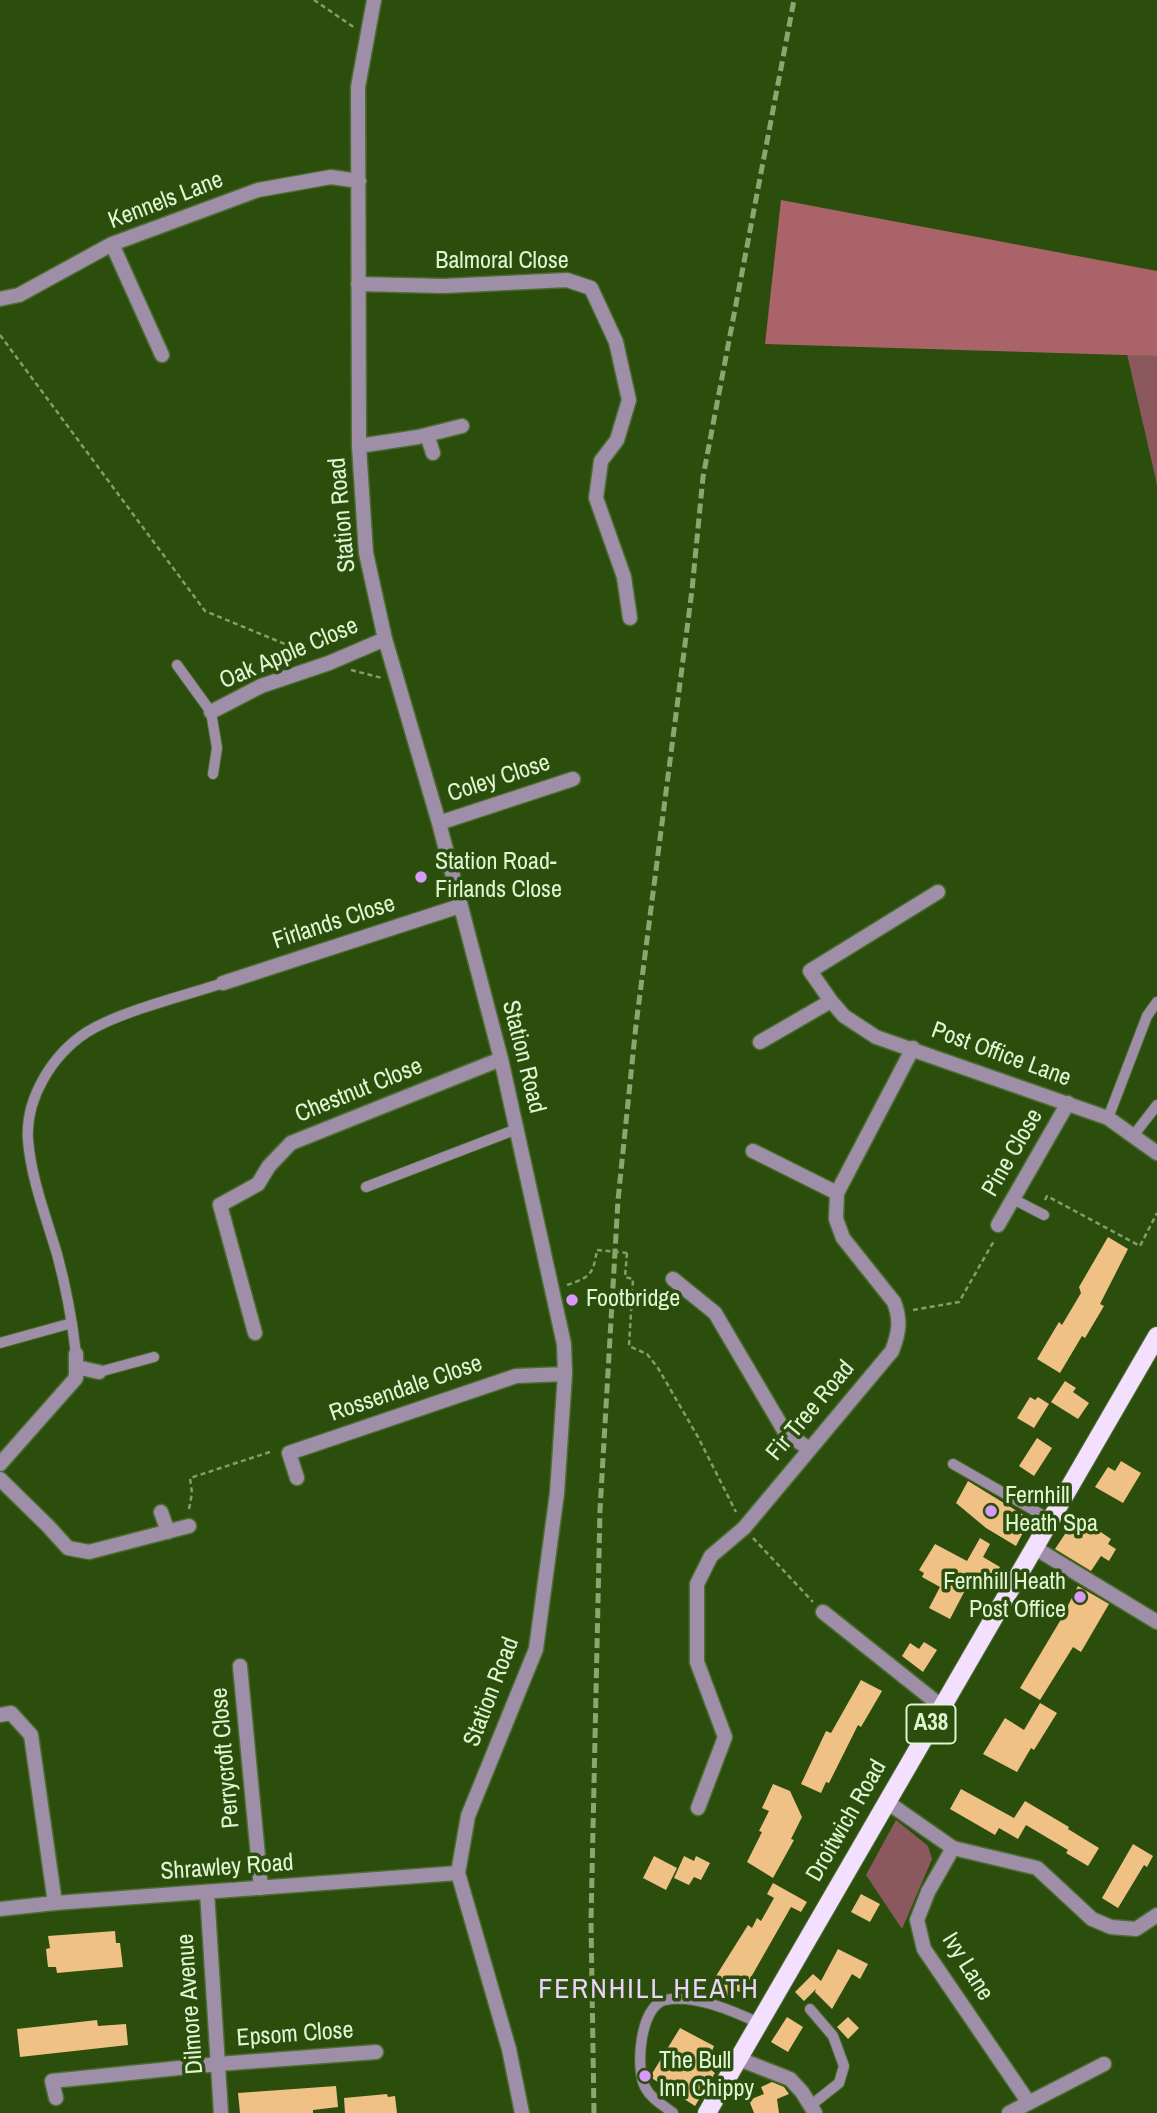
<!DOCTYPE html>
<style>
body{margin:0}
canvas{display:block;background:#2b4e0c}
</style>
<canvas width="1157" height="2113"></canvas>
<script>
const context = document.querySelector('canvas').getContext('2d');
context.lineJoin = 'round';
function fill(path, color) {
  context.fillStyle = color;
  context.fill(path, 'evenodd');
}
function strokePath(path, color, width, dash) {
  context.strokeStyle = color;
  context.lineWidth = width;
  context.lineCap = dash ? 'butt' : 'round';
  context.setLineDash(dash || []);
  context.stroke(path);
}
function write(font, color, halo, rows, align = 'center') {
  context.font = font + ' "Archivo Narrow",sans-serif';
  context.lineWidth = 7;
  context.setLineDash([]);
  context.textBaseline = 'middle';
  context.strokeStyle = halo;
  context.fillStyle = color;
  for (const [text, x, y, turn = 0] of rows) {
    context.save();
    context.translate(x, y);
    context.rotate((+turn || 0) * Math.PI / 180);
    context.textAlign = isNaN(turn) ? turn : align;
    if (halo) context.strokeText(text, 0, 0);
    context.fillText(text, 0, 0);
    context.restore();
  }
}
fill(new Path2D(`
 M1127,354L1157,356V487L1156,480Z
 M896,1820L928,1846L932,1859L902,1929L866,1875Z`), '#8b595d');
fill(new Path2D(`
 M781,200L1157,271V356L765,344Z`), '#ab636a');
fill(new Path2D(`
 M1108,1237L1128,1249L1100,1304L1104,1306L1085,1338L1082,1336L1060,1373L1037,1359L1059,1322L1062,1325L1081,1293L1079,1287Z
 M1065,1381L1076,1388L1073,1392L1089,1403L1078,1419L1051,1402Z
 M1030,1397L1035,1400L1038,1397L1049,1404L1034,1428L1017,1418Z
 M1037,1438L1052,1448L1034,1476L1019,1466Z
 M1121,1461L1141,1473L1123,1503L1095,1487L1108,1467L1115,1471Z
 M968,1481L1030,1519L1016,1546L986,1528L956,1503Z
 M1077,1516L1111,1539L1108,1544L1116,1549L1109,1561L1101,1556L1091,1571L1055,1549Z
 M980,1538L990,1544L983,1557L1000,1567L989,1586L972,1577L950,1619L929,1608L940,1587L922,1577L924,1573L919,1570L935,1544L967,1561Z
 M1078,1586L1109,1604L1081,1652L1073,1647L1040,1700L1020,1688L1060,1621Z
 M924,1642L937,1650L923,1672L902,1656L910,1643L919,1649Z
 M861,1680L882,1691L861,1727L858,1725L829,1783L826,1782L821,1793L801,1784L826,1731L831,1733Z
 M1040,1703L1057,1713L1034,1750L1031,1748L1017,1772L983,1754L1005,1718L1024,1730Z
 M773,1784L790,1791L802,1817L791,1839L794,1840L773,1878L747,1862L762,1832L759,1831L769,1811L762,1808Z
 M961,1789L1014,1818L1025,1801L1069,1827L1068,1829L1099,1848L1088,1866L1066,1853L1068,1850L1026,1825L1018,1839L999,1828L995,1835L950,1809Z
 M1133,1844L1153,1856L1147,1867L1144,1865L1118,1908L1102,1898Z
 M654,1856L677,1868L666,1890L643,1878Z
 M684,1856L694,1861L696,1856L710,1863L701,1880L694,1877L689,1885L674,1878Z
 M773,1883L807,1902L801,1912L791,1907L742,1993L737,1991L731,2001L717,1993L724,1980L716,1976L748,1925L752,1928L757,1918L761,1921L774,1898L767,1894Z
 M861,1894L880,1904L870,1922L851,1912Z
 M115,1931L116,1943H120L123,1967L57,1973L56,1967H48L46,1949L50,1948L48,1936Z
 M838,1949L868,1964L860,1979L852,1974L832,2009L815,1992L816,1989L804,2001L795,1992L813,1974L821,1981Z
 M787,2017L803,2027L788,2052L771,2042Z
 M848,2017L859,2028L848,2039L837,2027Z
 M97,2020L98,2026L126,2024L128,2045L20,2057L17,2029Z
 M680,2028L714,2046L706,2066L715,2073L695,2106L650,2077Z
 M772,2082L784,2087L789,2094L777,2099L779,2113H754L749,2100L764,2094L761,2087Z
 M336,2086L338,2107L313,2110V2113H240L238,2093Z
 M387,2094L388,2097L395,2096L397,2113H345L344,2098Z`), '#efc184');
const lane = new Path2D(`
 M177,665L211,712L217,748L213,774
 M1108,1118L1147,1016L1157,1002
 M1133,1136L1157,1105
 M366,1187L517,1129
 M1013,1199L1044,1215
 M0,1343L72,1323
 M76,1354C72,1319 66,1287 57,1254C46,1217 31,1178 28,1140C25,1098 53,1054 87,1032C121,1011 184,996 223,983
 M99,1372L154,1357
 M953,1464L1051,1520
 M810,2106L839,2083L844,2066L833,2036L810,2009
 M673,2113C663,2105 651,2099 645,2087C635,2068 640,2006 665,2000C695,1994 733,2011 759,2023`);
const street = new Path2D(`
 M374,0L358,87L359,446L366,553L385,639L439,823L501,1059L564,1344L565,1374L557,1493L536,1649L468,1816L458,1873L509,2049L522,2113
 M112,244L162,355
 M358,284L444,286L567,280L591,288L616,342L629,400L617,440L601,461L596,498L624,577L630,618
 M0,299L19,295L112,244L258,190L331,177L359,181
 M427,435L433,453
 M359,446L418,437L462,426
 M211,712L261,686L329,663L385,639
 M439,823L573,779
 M223,983L460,906
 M831,1001L844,1016L876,1037L1108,1118L1157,1153
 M760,1042L831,1001L810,971L938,892
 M753,1151L837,1193
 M998,1225L1068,1103
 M673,1279L715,1313L785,1432L809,1449
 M255,1333L220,1205L258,1184L269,1166L291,1143L501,1059
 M76,1367L99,1372
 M0,1464L76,1378V1354
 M297,1478L289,1453L516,1376L565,1374
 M0,1479L48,1526L68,1548L89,1552L189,1526
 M161,1512L168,1532
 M1035,1548L1157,1622
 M823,1612L941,1706
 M240,1666L261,1888
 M0,1715L11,1713L31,1735L55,1903
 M887,1802L953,1848L1037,1868L1092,1919L1111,1927L1136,1929L1157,1915
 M698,1808L725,1737L697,1662V1584L711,1556L744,1528L892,1351C899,1333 901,1320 894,1302L843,1238L836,1219L837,1193L913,1048
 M953,1848L928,1892L917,1920L924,1949L1029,2103
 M207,1892L221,2113
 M0,1909L55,1903L458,1873
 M739,2059L790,2079L802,2092L815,2113
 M56,2098L52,2081L218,2064L376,2052
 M1009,2113L1104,2064`);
const primary = new Path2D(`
 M707,2113L1157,1336`);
strokePath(lane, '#4c6c30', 12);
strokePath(street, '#4c6c30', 17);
strokePath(primary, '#4c6c30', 20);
strokePath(new Path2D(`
 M314,0L355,28
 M0,335L205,611L309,654
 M351,670L382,678
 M1045,1200L1047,1196L1140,1246L1157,1213
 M627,1253L625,1277L633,1279L629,1346L647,1354L658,1368L698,1437L736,1512
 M567,1285C591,1277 593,1274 597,1250
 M633,1296L660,1310L667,1293
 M913,1310L959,1302L995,1239
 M189,1509L192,1493L190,1478L273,1451
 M753,1538L813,1602`), '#829e6b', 2.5, [5, 3.5]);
strokePath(lane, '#9f8ea8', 10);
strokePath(street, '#9f8ea8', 14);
strokePath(primary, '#f3dffe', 18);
strokePath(new Path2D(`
 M594,2113L591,1921L600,1510L618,1200L636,1025L692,590L703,477L794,0`), '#8ba675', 5, [10, 5]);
strokePath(new Path2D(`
 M597,1250L627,1253`), '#829e6b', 2.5, [5, 3.5]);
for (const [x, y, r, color] of [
 [421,877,7,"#d89af8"],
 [572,1300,7,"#d89af8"],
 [991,1511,7,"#d89af8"],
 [1080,1597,7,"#d89af8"],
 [645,2076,7,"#d89af8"]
]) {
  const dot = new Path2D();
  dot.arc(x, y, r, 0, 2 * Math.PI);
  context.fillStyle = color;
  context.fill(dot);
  strokePath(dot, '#2b4e0c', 2.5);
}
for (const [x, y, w] of [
 [931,1724,49]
]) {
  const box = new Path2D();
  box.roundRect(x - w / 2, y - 19.5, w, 39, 5);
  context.fillStyle = '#2b4e0c';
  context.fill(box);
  strokePath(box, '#e0f5d3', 2);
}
write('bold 23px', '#e0f5d3', null, [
 ["A38",931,1724]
]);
write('24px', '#e0f5d3', '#2b4e0c', [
 ["Kennels Lane",166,201,-21],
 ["Balmoral Close",502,262],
 ["Station Road",343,515,-95],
 ["Oak Apple Close",289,654,-23],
 ["Coley Close",499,779,-18],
 ["Firlands Close",334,923,-18],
 ["Post Office Lane",1001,1055,20],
 ["Station Road",523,1057,76],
 ["Chestnut Close",359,1091,-22],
 ["Pine Close",1013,1153,-60],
 ["Rossendale Close",406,1389,-19],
 ["Fir Tree Road",811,1411,-50],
 ["Station Road",492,1692,-69],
 ["Perrycroft Close",226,1758,-95],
 ["Droitwich Road",847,1821,-60],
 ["Shrawley Road",227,1868,-4],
 ["Ivy Lane",967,1967,58],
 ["Dilmore Avenue",191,2004,-94],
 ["Epsom Close",295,2035,-4]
]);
write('24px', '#e0f5d3', '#2b4e0c', [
 ["Station Road-",435,863],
 ["Firlands Close",435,891],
 ["Footbridge",586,1300],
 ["Fernhill",1005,1497],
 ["Heath Spa",1005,1525],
 ["Fernhill Heath",1066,1583,"right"],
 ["Post Office",1066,1611,"right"],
 ["The Bull",659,2062],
 ["Inn Chippy",659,2090]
], 'left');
context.letterSpacing = '2px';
write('28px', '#ecd3fb', '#2b4e0c', [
 ["FERNHILL HEATH",649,1990]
]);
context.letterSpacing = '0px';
</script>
